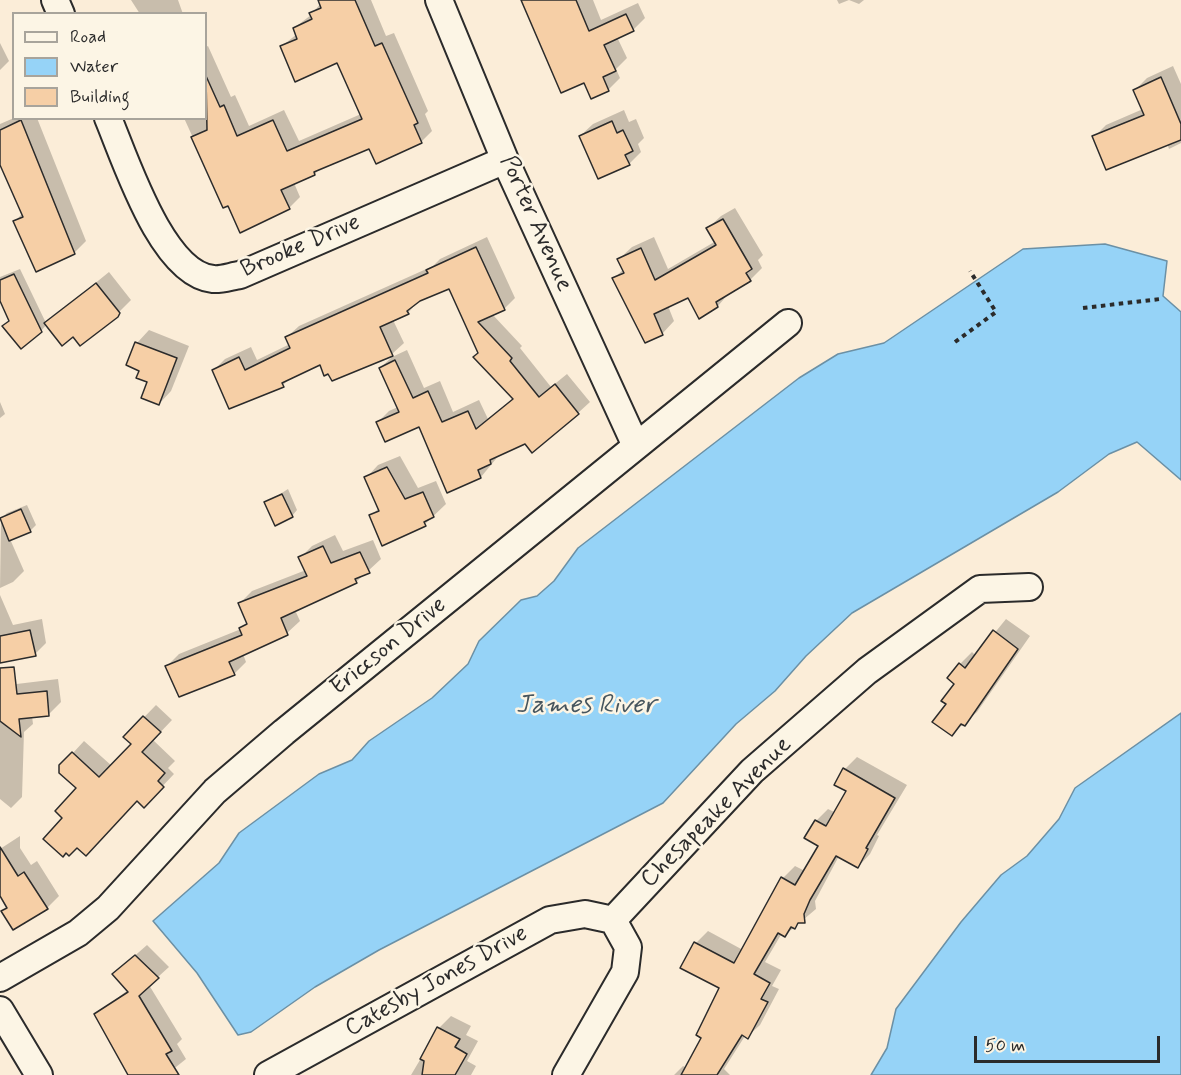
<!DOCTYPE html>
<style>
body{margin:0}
#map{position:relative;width:1181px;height:1075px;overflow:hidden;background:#fbedd8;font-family:Mynerve,sans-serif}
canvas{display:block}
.legend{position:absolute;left:12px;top:12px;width:195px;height:108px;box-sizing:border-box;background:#fcf5e5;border:2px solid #a8a49b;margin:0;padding:8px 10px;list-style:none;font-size:18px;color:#2b2b2b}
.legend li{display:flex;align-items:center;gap:12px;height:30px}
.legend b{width:30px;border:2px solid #a8a49b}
.scale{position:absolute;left:974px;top:1036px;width:186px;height:27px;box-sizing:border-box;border:3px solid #2b2b2b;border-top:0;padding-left:8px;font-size:18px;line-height:21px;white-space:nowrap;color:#2b2b2b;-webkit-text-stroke:4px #fcf5e5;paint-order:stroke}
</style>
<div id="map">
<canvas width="1181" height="1075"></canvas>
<ul class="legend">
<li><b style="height:8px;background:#fcf5e5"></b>Road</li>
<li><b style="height:16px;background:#96d3f7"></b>Water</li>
<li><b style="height:16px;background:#f6cfa6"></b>Building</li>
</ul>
<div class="scale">50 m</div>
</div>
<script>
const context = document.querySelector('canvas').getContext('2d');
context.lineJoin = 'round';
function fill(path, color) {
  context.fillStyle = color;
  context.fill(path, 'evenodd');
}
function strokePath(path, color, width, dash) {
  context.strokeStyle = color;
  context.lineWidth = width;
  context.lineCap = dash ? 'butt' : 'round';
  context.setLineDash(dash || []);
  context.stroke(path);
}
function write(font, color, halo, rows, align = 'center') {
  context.font = font + ' Mynerve,sans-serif';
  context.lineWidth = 5;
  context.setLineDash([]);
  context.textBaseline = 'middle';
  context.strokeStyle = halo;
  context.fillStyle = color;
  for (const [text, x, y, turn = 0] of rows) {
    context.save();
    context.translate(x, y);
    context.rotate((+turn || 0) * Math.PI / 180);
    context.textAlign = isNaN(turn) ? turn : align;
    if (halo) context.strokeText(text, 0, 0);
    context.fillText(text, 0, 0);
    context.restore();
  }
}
const water = new Path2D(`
 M1105,244L1167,261L1163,296L1181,312V480L1137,442L1109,454L1058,492L852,613L806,656L775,691L736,724L663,803L379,950L315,987L251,1032L238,1035L197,973L153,921L219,863L239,833L319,774L352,760L369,741L432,698L468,664L479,641L521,600L537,596L554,581L578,548L799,378L838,354L884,343L1023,249Z
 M1181,713V1075H871L887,1048L896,1009L961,922L1001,875L1027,856L1059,819L1075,788Z`);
fill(water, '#96d3f7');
strokePath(water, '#6b90a5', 1.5);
fill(new Path2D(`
 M131,0H178L183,14H140Z
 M320,0H371L386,36L394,33L428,111L425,114L432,131L421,142L369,147L321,167L315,174L294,183L300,197L289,208L228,204L224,206L184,118H206V47L208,46L231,97L235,95L249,126L284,110L299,141L361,114L338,61L282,46L297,34L294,28L311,15L321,3Z
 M525,0H593L601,20L638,3L645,18L633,30L617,37L627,58L616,69L620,78L608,90L585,82Z
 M837,0H864L859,4L849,0L839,4Z
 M0,43L9,61L0,70Z
 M1173,66L1181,84V143L1169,149L1167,143L1094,137L1106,125L1143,109L1135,90L1147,78Z
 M624,110L629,122L636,119L644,138L638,144L641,152L629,164L580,136L593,124Z
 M14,118H37L86,241L74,253L14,222L23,213L0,162V124Z
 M735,208L763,255L758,260L762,268L750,280L729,293L718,306L688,296L668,306L674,321L662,334L614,278L624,269L619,259L632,247L654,237L668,269L716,241L708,228L721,216Z
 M487,237L515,298L504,309L492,314L522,346L520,348L551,387L567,374L590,402L578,413L500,454L481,477L448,491L420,425L378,422L389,411L398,407L380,368L392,357L407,350L424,388L440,381L453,412L479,400L488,419L514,398L480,353L450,287L419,300L408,313L393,320L404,343L392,354L333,380L321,363L291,377L283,385L213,371L225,359L251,347L257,360L290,344L287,337L299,326L433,266L440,259Z
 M20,269L46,323L109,272L131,300L119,312L73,335L47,324L41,331L10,320L0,298V277Z
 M149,330L189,346L171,391L159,404L149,381L141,370L128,365L137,343Z
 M0,402L5,414L0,418Z
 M400,456L418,488L436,481L446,504L425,524L371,516L379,508L366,478L378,465Z
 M288,489L297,510L292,516L266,503Z
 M27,505L36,525L30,531L10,539L24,571L13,582L0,588L1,519L7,513Z
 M335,535L343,551L373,540L381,559L356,582L295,610L300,621L287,633L243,654L246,662L234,674L167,666L179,654L241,629L248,621L240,603L252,591L306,570L300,558L312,546Z
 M0,595L13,625L42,619L46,643L35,654L0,661Z
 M1006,619L1030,636L977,712L952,734L948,703L960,664L972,652L976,656Z
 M58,679L61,702L49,714L32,716L33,724L24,732L22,797L11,808L0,799V686Z
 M156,705L172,720L153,740L175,761L168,768L174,774L155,794L65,817L78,788L61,766L84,741L112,766L133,744L125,737Z
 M857,757L907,785L877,835L879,836L870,854L858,867L839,856L815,901L816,909L785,935L782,933L765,962L781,970L772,986L779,989L760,1025L747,1037L745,1036L724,1069L730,1075H674L683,1066L687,1068L703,1037L721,988L696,943L708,931L743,950L783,878L795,866L805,871L820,845L816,821L828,809L836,813L848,791L845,769Z
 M20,836V848L31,865L37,861L59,896L47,908L3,912L8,906L0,893V849Z
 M147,945L169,967L149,985L182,1039L177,1044L186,1059L166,1075H130L96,1014L128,990L114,974Z
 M451,1016L471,1026L466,1035L478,1041L467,1061L476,1066L471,1075H411L439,1028Z`), '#0003');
const building = new Path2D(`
 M318,0H355L375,46L382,43L418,123L414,125L422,143L376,164L369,149L314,172L315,175L281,190L290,209L240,233L228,206L223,208L191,137L207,130L206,76L220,107L224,105L237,136L273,120L287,151L362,119L337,63L295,82L280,46L297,39L293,28L312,19L309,13L321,8Z
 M521,0H576L589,31L626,14L634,31L604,45L616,71L603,77L609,91L591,99L584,83L561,93Z
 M1161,77L1181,124V140L1106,170L1092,136L1144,115L1133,90Z
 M21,120L75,254L36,272L13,221L23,217L0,165V130Z
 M612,121L617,133L623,130L633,151L625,155L630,165L598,179L579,136Z
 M723,219L752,269L746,273L751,281L716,302L718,307L699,319L688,298L654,314L663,335L645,343L612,278L624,273L617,259L641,248L655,280L716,245L706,228Z
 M476,247L505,310L478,322L512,358L510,361L539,397L555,384L579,414L532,453L525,444L490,460L491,464L478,470L481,478L447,493L419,427L385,442L376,422L399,412L379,368L395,360L413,398L428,391L442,422L468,411L476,429L513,399L473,357L478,353L449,289L420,301L407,311L409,314L380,327L393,356L332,381L328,374L324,376L320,365L282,383L284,387L229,409L212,370L239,357L245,370L290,348L285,337L428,273L426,270Z
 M14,274L42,332L21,349L2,326L9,321L0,301V280Z
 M96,283L120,313L118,317L80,346L73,337L62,346L44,323Z
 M135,342L177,358L159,405L141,398L147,382L136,378L139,371L126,365Z
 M387,467L405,499L423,492L434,517L424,522L426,526L382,546L369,515L379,511L364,477Z
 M282,494L293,517L275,526L264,502Z
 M21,509L31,532L9,541L0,518Z
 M323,546L331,563L360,552L370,573L355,579L357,583L281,618L288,635L229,662L235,675L179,697L165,666L242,635L239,628L247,624L238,603L307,576L298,557Z
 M30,630L36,656L0,663V636Z
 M993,630L1018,649L965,726L961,724L952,736L932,722L946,704L941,701L954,684L947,678L959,663L965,668Z
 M14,667L17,694L47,691L49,716L19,719L21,737L0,721V668Z
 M143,716L161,732L142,752L165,773L158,781L164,787L144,808L137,801L86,856L77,848L69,856L66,853L63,857L43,839L62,818L55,811L76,788L59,773V765L72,752L99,777L131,744L123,737Z
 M843,768L895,798L866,848L868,849L858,868L836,856L810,900L804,914L805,923H798L795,929L791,927L785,937L778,933L754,974L770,983L761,999L768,1002L748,1039L742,1035L717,1075H681L701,1038L696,1035L719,988L680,968L694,942L734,963L781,877L795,885L818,846L804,838L815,820L826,826L846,791L834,785Z
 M0,847L18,876L24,872L48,909L13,930L1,911L7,908L0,896Z
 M135,955L159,978L139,996L172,1051L166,1054L179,1075H128L94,1014L128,992L112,974Z
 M437,1027L460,1039L455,1047L467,1054L455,1075H422L424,1061L420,1059Z`);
fill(building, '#f6cfa6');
strokePath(building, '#2b2b2b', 1.5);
const minor = new Path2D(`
 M55,0L61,14
 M439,0L505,160L636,446
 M108,118C126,161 162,274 213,279C221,280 232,276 240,275L505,160
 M613,920L752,771L867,671L980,589L1029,587
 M0,978L78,933L108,908L215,791L284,732L788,323
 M0,1010L39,1075
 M268,1075L550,920L585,914L613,920
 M566,1075L625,972L628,947L613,920`);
strokePath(minor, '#2b2b2b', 30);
strokePath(new Path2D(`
 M1083,308L1160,299
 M955,342L996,312L970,271`), '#2b2b2b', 4, [4.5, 4.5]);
strokePath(minor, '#fcf5e5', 26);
write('24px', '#2b2b2b', '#fcf5e5', [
 ["Porter Avenue",535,224,66],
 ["Brooke Drive",301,247,-23],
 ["Ericcson Drive",389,647,-39],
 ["Chesapeake Avenue",717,813,-45],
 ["Catesby Jones Drive",437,982,-29]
]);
write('italic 26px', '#46555e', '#fcf5e5', [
 ["James River",586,707]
]);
</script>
